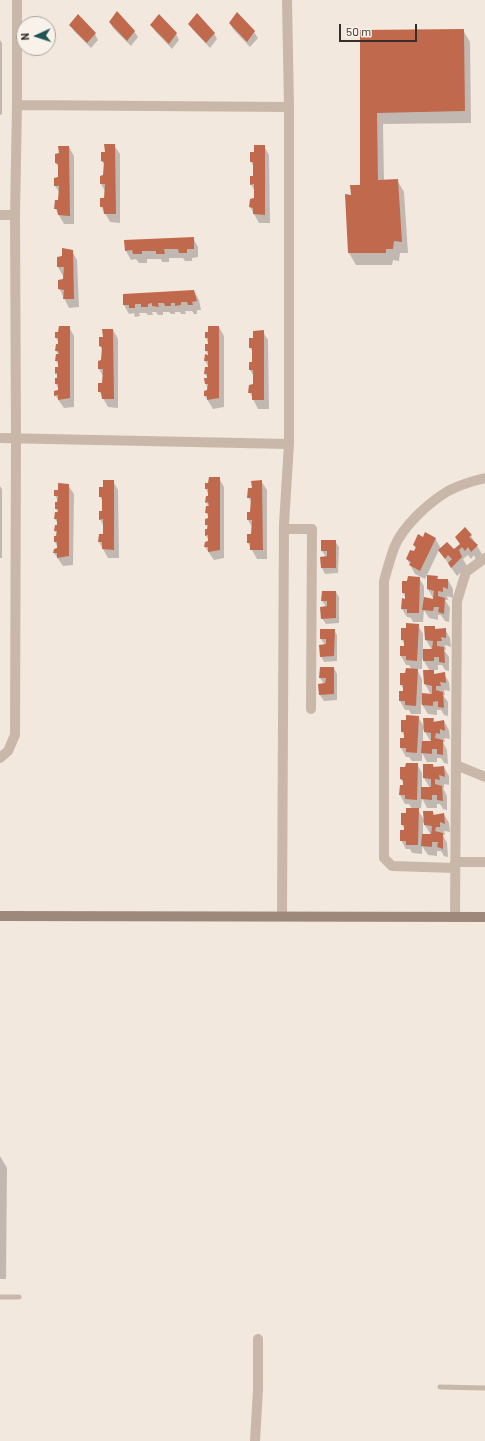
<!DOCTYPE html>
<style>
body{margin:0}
#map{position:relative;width:485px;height:1441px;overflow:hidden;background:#f2e8de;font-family:Barlow,sans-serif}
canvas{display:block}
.north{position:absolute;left:16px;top:16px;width:40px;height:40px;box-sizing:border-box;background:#f9f2ea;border:1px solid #aba49d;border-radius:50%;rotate:267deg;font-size:11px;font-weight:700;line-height:16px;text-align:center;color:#372e29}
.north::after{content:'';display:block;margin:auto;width:14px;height:18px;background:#205457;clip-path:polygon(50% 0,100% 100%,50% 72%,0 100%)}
.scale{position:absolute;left:339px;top:24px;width:78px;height:18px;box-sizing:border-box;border:2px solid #372e29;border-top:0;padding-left:5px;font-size:12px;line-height:14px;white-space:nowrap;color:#372e29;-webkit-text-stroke:3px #f9f2ea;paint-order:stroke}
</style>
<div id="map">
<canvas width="485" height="1441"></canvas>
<div class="north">N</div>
<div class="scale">50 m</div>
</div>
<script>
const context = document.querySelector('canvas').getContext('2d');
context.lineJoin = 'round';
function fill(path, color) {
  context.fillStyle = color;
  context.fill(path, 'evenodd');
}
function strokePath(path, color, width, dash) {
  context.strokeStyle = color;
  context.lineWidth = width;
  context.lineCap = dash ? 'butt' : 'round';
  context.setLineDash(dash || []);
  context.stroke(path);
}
fill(new Path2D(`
 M237,14L254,32L258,38L250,47L233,29L230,23Z
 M110,22L134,31L138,37L131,46L113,28Z
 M189,24L214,33L217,39L210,48L193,30Z
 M71,25L95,34L98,40L91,48L74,31Z
 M152,25L176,34L179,40L172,49L155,31Z
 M463,30L470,42L471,123L383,124L384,181L397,180L404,192L408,253H400L399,261L393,260L392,265H356L349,253L352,196L361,186V31Z
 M0,40L2,43V114L0,115Z
 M114,145L120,154V223L110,222L101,206L105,199V191L101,184L104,176L105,166L102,161L106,153Z
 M264,146L269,155L270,223H259L250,207L255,199V192L251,184L254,177V167L251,162Z
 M69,147L74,156V224H64L55,208L59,201L60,193L55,186L59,178V168L56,163L60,154Z
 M193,238L198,247V257L192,258V261H185L183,258H169V262H162L161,259H147V263H139L136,259L131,260L126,251L125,241Z
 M72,251L77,260L79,307L69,308L59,288L64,280L63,276L58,267Z
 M194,291L199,300L201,310H197V314H194L192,311H185L186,314H181L180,312H175V314H171L169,312H163V315H158L156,312H152L153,315H148L146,313H139L140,316L135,317L134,313L129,314L124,305Z
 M69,327L74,336V407L64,408L55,395L59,390L56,384L59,379L56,373L60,368L56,361V355H59L56,351L59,343L56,338L59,333Z
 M219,327L224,336V407L213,409L205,396L208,391L206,384L208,378L205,374L209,368L205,361L206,356H209L206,351L209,345L206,338L209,333Z
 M113,330L118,339V408L108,407L99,391L103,384V376L99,369L102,361L103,351L100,346Z
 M263,332L268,340L269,409H258L250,393L254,385V377L250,370V363H253V353L250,347L254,339Z
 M219,478L224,487V558L214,560L205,547L206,543L209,542L206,535L209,530L206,525L210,519L206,513L209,507L206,502L209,496L206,489V484Z
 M113,481L118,490L119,558H108L99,542L100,535L104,534V527L100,519L103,512V502L100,497L104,488Z
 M261,481L267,490V559H257L248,543L252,535V527L248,520L251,513L252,503L248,497L253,489Z
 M68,485L74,494L73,565L63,566L54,553L55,549L58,548L55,542L57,535L55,531L56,526L59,525L55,519L58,513L56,509L58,501L55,495L59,491Z
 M0,486L2,489V558H0Z
 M465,529L471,536L482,554L476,560L474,555L471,559L468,555L463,559L467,566L457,576L439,550L425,579L415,574L407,559L414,553L416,549L414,545L423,538H435L441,549L453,550L460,545Z
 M335,541L339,547L338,573L325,574L322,568L326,557L322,551Z
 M437,577L439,580H448L453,589V598L447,596L448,600H445L450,608L449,622L445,621L441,615H438V620L429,618L424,610L423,622H413L411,618L407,617L402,609L407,600L403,593L419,578L424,586V598L434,600L428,589Z
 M336,592L339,597V623L326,624L322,618L326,607L322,601Z
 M418,625L423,634V650H432L426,640L434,627L436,630L445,629L450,638L451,647L445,645L446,650H444L449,657V671L445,670L442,665H438V670H432L435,675L444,674L449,682L450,691L444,690L445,695H443L448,702V716L444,715L441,710H437V715L428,714L421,703V714H411L409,710H405L400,701L405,692L401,685L406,674L412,670L409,665H406L401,656L406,647L402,640V629ZM422,658L430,671L425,684L431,695L422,694V679L417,669H422Z
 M321,630H334L337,635V661L324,662L321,656L325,645L321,639Z
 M334,668L337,674V700L324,701L320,695L324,684L320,678Z
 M418,717L425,728L433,719L435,722L444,721L449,730L450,739L444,738L445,742H443L447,750L448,764L444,763L441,758H437V762H427L422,753V761H412L409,757H406L401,748L406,739L402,732ZM423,729L431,742H423Z
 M417,764L422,773V788H430L424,778L433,765L435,768L444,767L449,776V785L444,784V788H443L447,796V810L443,809L440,804H437V808H427L422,798L421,808H417L424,820L433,812L435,816L444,814L449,823L450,832L444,831L445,835H443L447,843L448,857L444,856L441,851H437V856L428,855L422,846V854L412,853L410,849H406L401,840L406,831L402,825L407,814L412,809L409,804H405L400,795L405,786L401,779ZM423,822L431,835H423Z
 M0,1156L7,1168L6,1279H0Z`), '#0003');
fill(new Path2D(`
 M117,11L135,31L127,41L109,22Z
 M237,12L255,31L247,42L229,23Z
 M197,13L215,33L206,43L188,24Z
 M78,14L96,33L87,43L69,25Z
 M159,14L177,33L169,44L150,25Z
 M464,29L465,111L377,113L378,180L398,179L402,242L394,241L393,249H386V253H348L345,194L351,195L350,185H360V30Z
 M104,144H115L116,214H104L103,207H100V198H104L105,184H100V176L103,175L104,162L101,161V152H105Z
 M254,145H265V215L253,214V208L249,207L250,199L254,198V184L250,185V176H253V162H250V152H254Z
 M58,146H69L70,216L58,215L57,209H54L55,200H58L59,186H54V178L58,177V164L55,163V154L59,153Z
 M194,237V249H187V253H179L178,249H164L165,254H156V251H142V254H133L132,250L125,251L124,240Z
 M62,248L73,250L74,299H63L64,290L58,289V280L63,279L64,267H57V257L62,256Z
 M194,290L197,301L192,302L193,305H188L187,302H181V305L175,306V303H171V306H165L164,303H158L159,307L152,306V303L148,304V307H141V304H135V308H129V305H123V294Z
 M59,326H70V398L58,400V395L54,396V391L58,390V384H55V378H57V373L55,374V367H58V361H55L56,354H59L58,351H55L56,344H58V338H55V332H58Z
 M208,326H219V398L207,400V396H204V391L207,390L208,384H205L204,378H207V374H204L205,367H208V361H204L205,354L208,355V351H205V344H208V338H205V332H208Z
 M102,329H113L114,399H102L101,392H98V383H102L103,369H98V361L101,360L102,347L99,346V337H103Z
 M264,330V400H252V393H248L249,385L253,384V370H249V362H252V348H249V338H253V331Z
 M209,477H220V550L208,552V547H204L205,542L208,541V535L205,536V529H207L208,525H205V519L208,518V513H205L206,506H209L208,502L205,503L206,496H208V489H205V483H208Z
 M103,480H114V550L102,549V542H98L99,534H103V519L99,520V511H102V497H99V487H103Z
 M262,480L263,550H250V543H247V534H251L252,520H247V512H250L251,498H247L248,488H252L251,481Z
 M58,483L69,484V556L57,558V553H53L54,549L57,548V542H54V536H56L57,531H54L55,525H57V519H54L55,512H58V509H55V502H57L58,496H54V490H58Z
 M465,527L472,535L469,537L478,545L471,552L468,547L465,551L462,547L459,550L462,557L451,568L448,563L452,559L448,555L445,559L438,550L447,542L454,549L460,544L455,537Z
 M425,532L436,538L420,571L409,565L411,562L406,559L410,550L414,551L416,547L413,545L418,534L423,537Z
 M321,540H336V568H321L320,557L327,556V551H321Z
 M427,575L438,576L437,579H448V589L443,587V592L438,591V596L445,598L444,614L438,612L439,607H434L433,611L422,610L424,597L433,599L434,591L427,589Z
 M408,576L420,577L419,613H407V609H401L402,598L405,599V593H402V581H407Z
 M322,591H336V618L321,619L320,607L327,606V601H321Z
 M406,623L419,624L417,661L406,660V656H400V646H404V640H401V628H406Z
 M424,626H435V629L446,628V638L441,637L442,641H437V646L444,647L445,663L439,662V657H434V661H423V649H432L433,641L425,640Z
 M320,629H335L334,656L320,657L319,645L326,644V639H320Z
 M320,667H334V694L319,695L318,684L325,683L326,678H319Z
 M406,668L418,669L416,706L405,705V701H399V691H403V685H400V673H405Z
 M423,670H434V674L445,672L446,683L440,682L441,686H436V690L443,692L444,708L438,707V701L433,702V706L422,705V693L432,694V686L424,684Z
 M406,715L419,716L417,753L406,752V748H400V738H404V732H401V720H406Z
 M423,718H434L433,722L444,720L445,731L440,729V734L436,733L435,738L443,740V755L437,754V749H432V754L421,753L422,741H431V733L424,732Z
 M406,763H418L417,800L405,799V795H399L400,785H403V780L400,779V767H405Z
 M423,764H433V767L444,766L445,777L439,775L440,780L435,779V784L442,786L443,801L437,800V795H432V800L421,799V787H431V779L423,778Z
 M406,808H419L418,845H406V841H400V830H404V825H401V813H406Z
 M423,811H433V815L444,813L445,824L440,822V827H436L435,831L443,833V849L437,847L438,842H432V847L421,846L422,834H431L432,826L424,825Z`), '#c1694d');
strokePath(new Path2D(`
 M0,1297H19
 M440,1387L485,1388`), '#c9b8aa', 5);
strokePath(new Path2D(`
 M17,105L289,107
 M0,215H15
 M0,438L289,444
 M284,529H312L311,709
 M0,758L8,751L15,735L16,438L15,215L17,105V0
 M456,765L485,777
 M455,862H485
 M455,868L392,866L384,858V581C387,570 390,559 394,548C402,527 428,503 448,491C459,485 472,481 485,478
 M282,916L284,524L289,444V107L287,0
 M455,917L457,601L466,572L485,558
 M255,1441L258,1389V1339`), '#c9b8aa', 10);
strokePath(new Path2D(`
 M0,916L485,917`), '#9d887b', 10);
</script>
